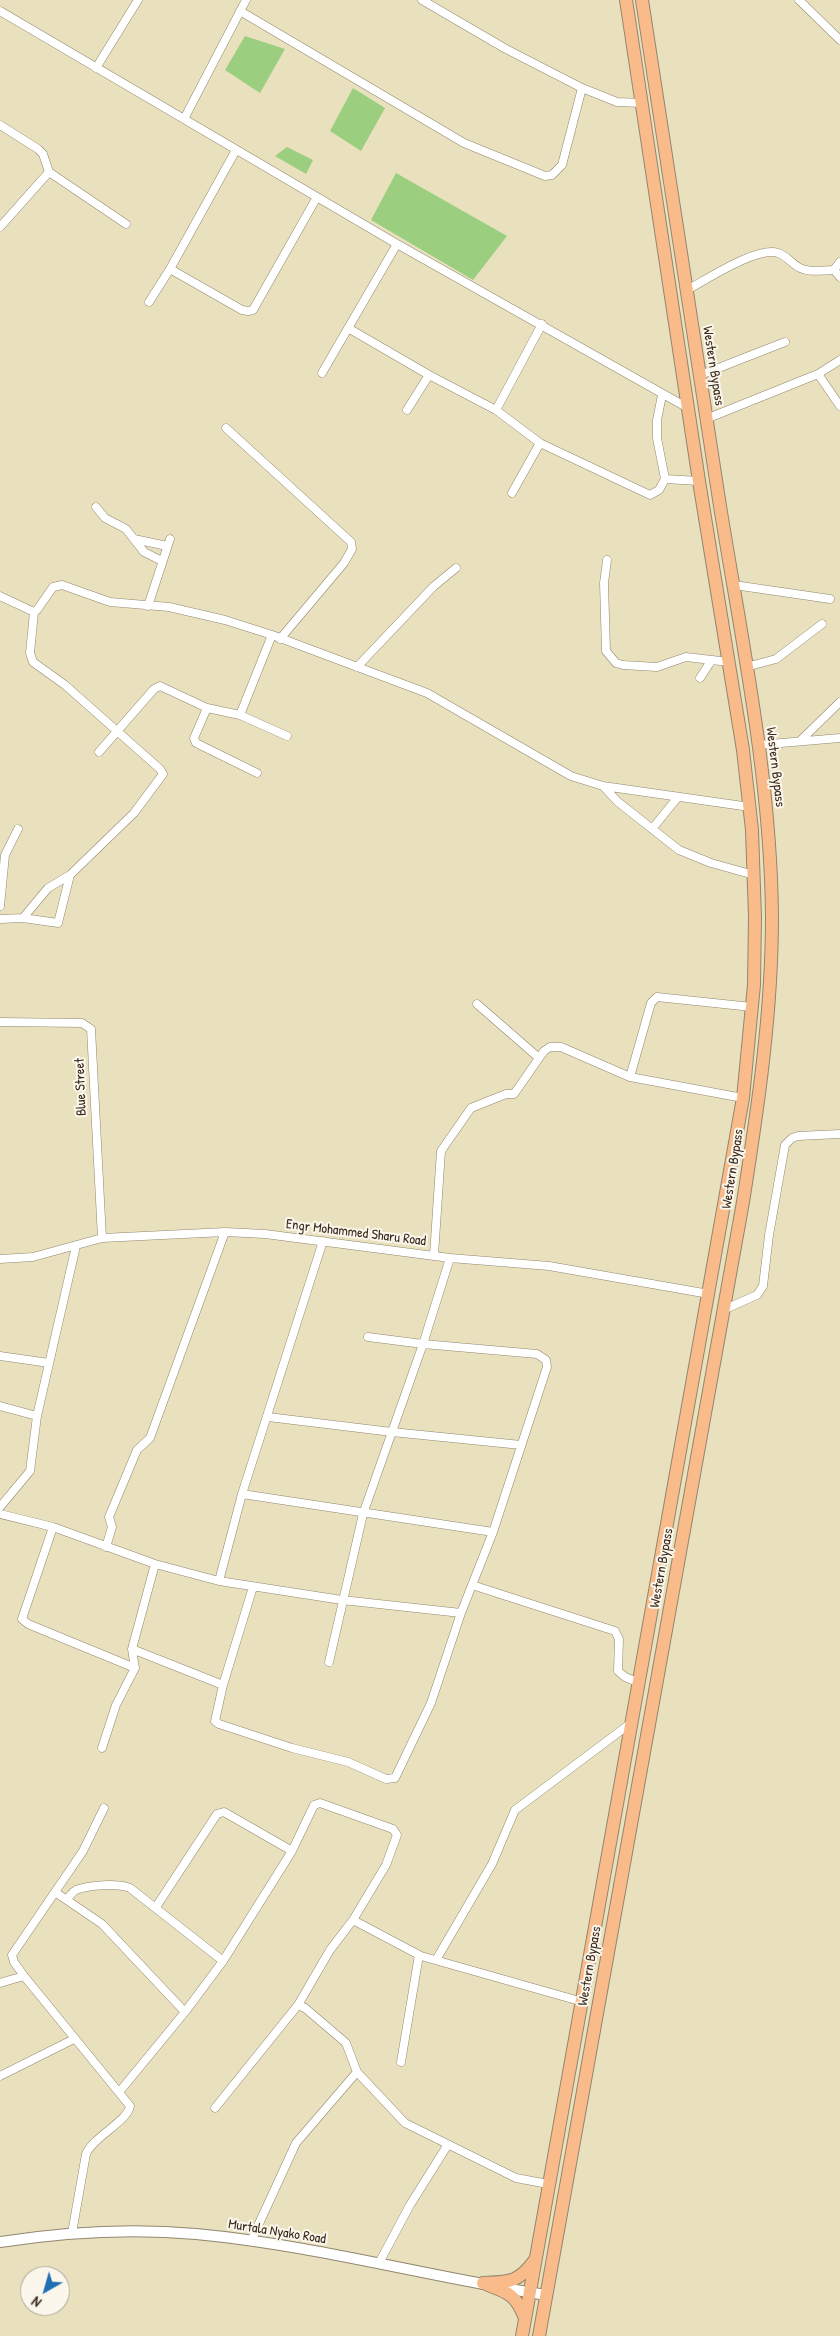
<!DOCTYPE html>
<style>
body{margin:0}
#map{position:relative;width:840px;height:2336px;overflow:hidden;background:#e9e1be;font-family:"Patrick Hand",sans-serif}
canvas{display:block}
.north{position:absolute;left:20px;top:2266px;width:50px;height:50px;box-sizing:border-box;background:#fbf7ec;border:1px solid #aea59a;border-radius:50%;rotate:218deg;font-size:14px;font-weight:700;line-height:20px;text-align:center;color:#3b2a1e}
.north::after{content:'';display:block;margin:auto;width:18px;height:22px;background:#1f6fb2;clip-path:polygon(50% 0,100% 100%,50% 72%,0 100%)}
</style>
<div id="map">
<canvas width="840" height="2336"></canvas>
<div class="north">N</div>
</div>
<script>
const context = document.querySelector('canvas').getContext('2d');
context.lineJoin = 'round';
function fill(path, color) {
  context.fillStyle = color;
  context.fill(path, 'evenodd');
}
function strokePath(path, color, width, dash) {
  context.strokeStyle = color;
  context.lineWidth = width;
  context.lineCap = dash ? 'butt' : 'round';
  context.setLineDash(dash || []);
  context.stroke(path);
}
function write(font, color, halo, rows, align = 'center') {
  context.font = font + ' "Patrick Hand",sans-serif';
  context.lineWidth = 4;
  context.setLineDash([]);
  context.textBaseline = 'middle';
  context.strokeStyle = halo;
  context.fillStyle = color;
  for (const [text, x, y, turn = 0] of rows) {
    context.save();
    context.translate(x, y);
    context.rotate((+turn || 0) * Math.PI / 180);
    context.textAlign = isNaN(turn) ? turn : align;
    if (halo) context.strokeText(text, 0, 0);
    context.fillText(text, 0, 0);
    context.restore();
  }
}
fill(new Path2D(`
 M245,36L285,49L260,93L225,70Z
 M353,88L385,108L361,151L330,131Z
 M287,147L313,160L306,174L275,156Z
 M396,173L507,236L473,280L371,220Z`), '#9bcf7f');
const minor = new Path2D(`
 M422,0L506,49L582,88L617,102L642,103
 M799,0L840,40
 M0,11L397,244L688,408
 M240,11L464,143L545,176L552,175L562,165L582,88
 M96,68L138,0
 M184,119L246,0
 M0,125L38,149L43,154L49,172L126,224
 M236,150L170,269L242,310L248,311L253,310L317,197
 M0,227L49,172
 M834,270L840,262
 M687,290C706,280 757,246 778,253C786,255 792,264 800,268C810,273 823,270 834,270L840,277
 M149,302L170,269
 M348,328L429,375
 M322,373L397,244
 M818,374L840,406
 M698,376L785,342
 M407,410L429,375L496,410L540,443L650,495L659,490L665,479L657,438V420L662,395
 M496,410L542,324
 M706,419L818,374L840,360
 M226,428L351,542L352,549L344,563L280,639
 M665,479L699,481
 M512,493L540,443
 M96,507L105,518L126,529L144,552L162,561
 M134,539L167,546
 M607,560L604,583L606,651L616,663L623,665L657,667L686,657L729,662
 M734,585L830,599
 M0,596L34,612L37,610L53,587L62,585L110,602L169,607L225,620L272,635L427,693L571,776L603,786L750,807
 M148,606L170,539
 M357,667L434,586L456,568
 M746,667L776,659L822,624
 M700,678L711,661
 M207,708L194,738L196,743L257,773
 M240,715L272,635
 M800,741L840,702
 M758,745L840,738
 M99,752L154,689L160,686L207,708L240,715L287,736
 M603,786L618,802L679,850L711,863L754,875
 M652,829L678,797
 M0,906L5,855L18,829
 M23,918L48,888L70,875L134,813L163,774L160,769L65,685L33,662L30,653L34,612
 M0,919L23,918L58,923L70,875
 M477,1004L539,1058
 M0,1022L82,1023L91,1029L102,1238
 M630,1077L651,1003L657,997L752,1007
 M434,1255L441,1151L471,1108L506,1094H514L544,1051L550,1047H561L630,1077L743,1098
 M0,1259L33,1257L102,1238L225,1232L265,1234L450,1258L549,1266L709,1294
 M723,1310L757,1295L763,1286L769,1235L785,1145L792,1138L798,1136L840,1134
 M0,1356L49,1363
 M0,1406L37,1416
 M268,1417L392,1432L521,1445
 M242,1494L493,1532
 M0,1507L30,1471L37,1416L76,1246
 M0,1514L53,1527L155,1564L219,1581L342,1600L461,1613
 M53,1527L22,1619L28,1624L135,1668
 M106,1547L112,1527L109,1517L137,1450L150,1438L225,1232
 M219,1581L242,1494L323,1241
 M472,1585L615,1631L619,1639L618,1671L625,1677L640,1683
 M253,1587L223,1685L215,1721L219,1724L292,1748L348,1762L386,1779L395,1778L431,1703L461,1613L493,1532L547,1367L546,1360L537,1354L423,1344L368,1337
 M132,1649L223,1685
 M329,1662L363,1514L423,1344L450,1258
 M102,1748L116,1705L135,1668L132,1649L155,1564
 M55,1892L102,1924L185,2012
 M67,1899C70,1896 72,1892 76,1890C89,1885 117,1883 130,1888L223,1961
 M156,1907L217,1814L224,1812L292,1851
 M353,1920L421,1956L583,2002
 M436,1960L492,1864L515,1810L631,1723
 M0,1983L24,1976
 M298,2005L305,2008L346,2043L357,2072L405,2123L516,2178L548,2184
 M401,2062L419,1955
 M0,2076L74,2039
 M120,2091L185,2012L223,1961L292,1851L314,1805L320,1803L393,1829L397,1835L386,1865L353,1920L330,1950L298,2005L215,2108
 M72,2233L86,2154C93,2137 128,2121 130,2106L24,1976L14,1962L12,1955L83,1851L104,1808
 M251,2241L296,2143L357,2072
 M379,2263L410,2205L447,2146`);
const tertiary = new Path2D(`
 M0,2242C65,2232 131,2228 196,2234C314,2245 429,2277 546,2295`);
const primary = new Path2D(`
 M483,2283C510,2282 518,2283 535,2260
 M488,2285C510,2293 516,2296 525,2318
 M522,2336L743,1098L754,985L755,917L752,830L743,750L699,481L626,0
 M539,2336L743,1202C758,1107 772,1013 772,917C771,779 742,642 720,506C693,338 668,169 642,0`);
strokePath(minor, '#92866e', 9);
strokePath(tertiary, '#92866e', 12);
strokePath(primary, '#92866e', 14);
strokePath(minor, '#fff', 8);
strokePath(tertiary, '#fff', 10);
strokePath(primary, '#fabb8b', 12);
write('14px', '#3b2a1e', '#fbf7ec', [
 ["Western Bypass",713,366,81],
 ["Western Bypass",775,767,83],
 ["Blue Street",81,1087,-92],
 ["Western Bypass",733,1169,-81],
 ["Engr Mohammed Sharu Road",356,1233,7],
 ["Western Bypass",662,1568,-80],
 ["Western Bypass",590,1966,-80],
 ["Murtala Nyako Road",277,2232,9]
]);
</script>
